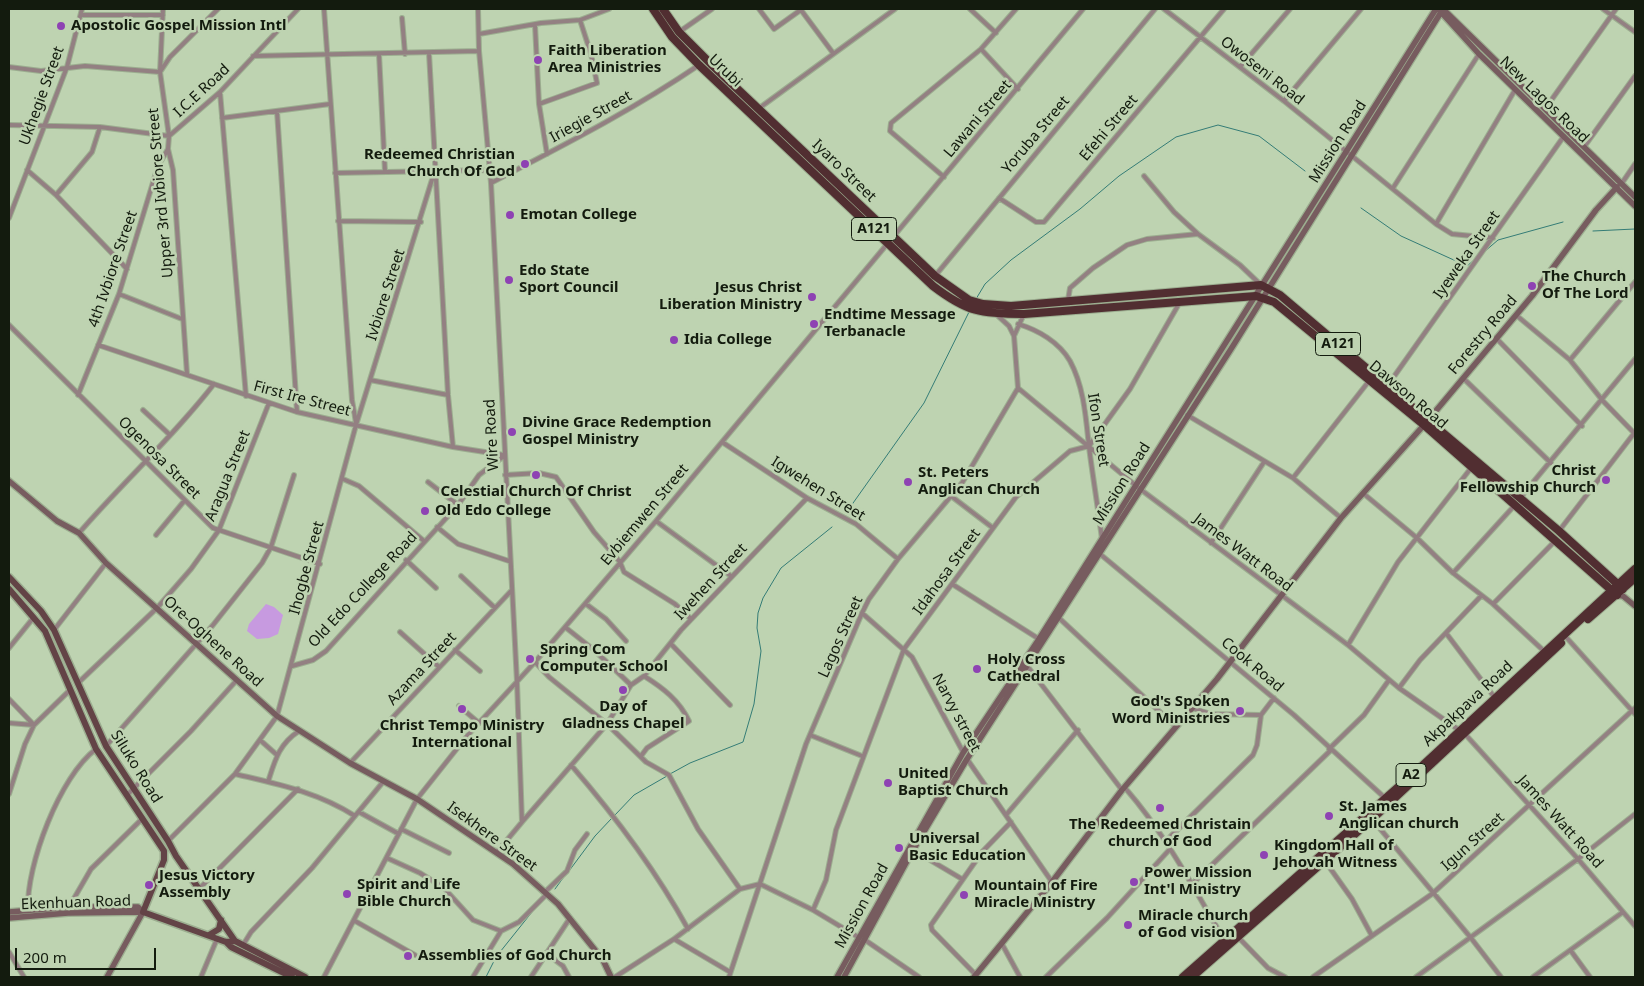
<!DOCTYPE html>
<style>
body{margin:0}
#map{position:relative;width:1644px;height:986px;overflow:hidden;background:#bed3b1;font-family:"Noto Sans",sans-serif}
canvas{display:block}
.frame{position:absolute;inset:0;border:10px solid #131b0e;pointer-events:none}
.scale{position:absolute;left:15px;top:948px;width:141px;height:22px;box-sizing:border-box;border:2px solid #131b0e;border-top:0;padding-left:6px;font-size:15px;line-height:18px;white-space:nowrap;color:#131b0e;-webkit-text-stroke:4px #bed3b1;paint-order:stroke}
</style>
<div id="map">
<canvas width="1644" height="986"></canvas>
<div class="frame"></div>
<div class="scale">200 m</div>
</div>
<script>
const context = document.querySelector('canvas').getContext('2d');
context.lineJoin = 'round';
function fill(path, color) {
  context.fillStyle = color;
  context.fill(path, 'evenodd');
}
function strokePath(path, color, width, dash) {
  context.strokeStyle = color;
  context.lineWidth = width;
  context.lineCap = dash ? 'butt' : 'round';
  context.setLineDash(dash || []);
  context.stroke(path);
}
function write(font, color, halo, rows, align = 'center') {
  context.font = font + ' "Noto Sans",sans-serif';
  context.lineWidth = 5;
  context.setLineDash([]);
  context.textBaseline = 'middle';
  context.strokeStyle = halo;
  context.fillStyle = color;
  for (const [text, x, y, turn = 0] of rows) {
    context.save();
    context.translate(x, y);
    context.rotate((+turn || 0) * Math.PI / 180);
    context.textAlign = isNaN(turn) ? turn : align;
    if (halo) context.strokeText(text, 0, 0);
    context.fillText(text, 0, 0);
    context.restore();
  }
}
fill(new Path2D(`
 M266,604L274,607L283,615L278,634L269,638L257,639L247,631L249,624Z`), '#c79ae0');
strokePath(new Path2D(`
 M1361,208L1401,236L1467,266L1473,261
 M1593,231L1635,229
 M1484,252L1498,240L1563,222
 M976,299L985,284L1011,260L1080,209L1119,176L1176,137L1218,125L1259,136L1305,171
 M846,513L924,403L969,312
 M670,774L690,763L743,742L754,704L761,651L757,628L758,613L763,598L781,568L832,527
 M615,815L634,795L667,776
 M569,871L595,836L612,818
 M555,889L566,874
 M486,977L496,957L536,907`), '#347c76', 1);
const street = new Path2D(`
 M163,9L160,72L169,136L168,149L173,170L187,374
 M324,9L352,400L356,423
 M478,9L479,51L491,183L517,682L522,822L497,852
 M759,9L774,29L802,9
 M970,9L996,33
 M1164,9L1284,101L1436,224L1452,234L1493,238
 M1603,9L1635,32
 M801,10L833,53
 M81,15H163
 M402,18L405,54
 M535,25L539,104L547,154
 M679,32L712,9
 M479,34L541,23L580,20L609,9
 M981,49L1018,89
 M429,53L448,395L453,447
 M379,54L385,172
 M253,56L479,51
 M9,67L41,71L85,66L160,72L170,57L218,9
 M1240,67L1290,9
 M220,92L246,396
 M1284,101L1361,9
 M539,104L597,83L591,54L580,20
 M758,109L895,9
 M1545,109L1616,9
 M277,111L297,412
 M222,118L330,104
 M9,125L100,127L169,136L220,92L298,9
 M1584,147L1635,76
 M27,170L56,195L127,269
 M335,173L490,170
 M1144,176L1174,212L1198,234
 M944,177L890,131L891,123L981,49L1016,9
 M491,183C562,146 633,110 699,65
 M1622,183L1635,164
 M1393,188L1479,54
 M56,195L92,152L100,127
 M999,198L1036,222H1044L1224,9
 M9,218L67,67L82,9
 M338,221L421,222
 M1436,224L1515,90
 M893,237L1083,9
 M935,276L1155,9
 M1635,282L1570,360L1603,401L1635,434
 M119,294L182,319
 M1068,300L1070,288L1093,268L1127,245L1147,239L1198,234L1240,265L1261,285
 M997,315L1009,326L1014,336
 M1516,315L1570,360
 M1018,324C1038,330 1059,342 1070,361C1084,387 1086,418 1089,447C1093,478 1098,508 1102,539
 M9,325L213,528L320,564
 M1496,338L1582,426
 M98,345L297,412L453,447L504,455
 M1463,378L1551,463
 M370,380L448,395
 M1388,385L1564,136
 M1018,388L1140,489L1348,645L1399,688L1459,730
 M78,395L119,294L158,166L168,149
 M143,410L170,435
 M1187,415L1293,478L1341,518
 M722,442L807,498L856,524L898,559
 M505,475L539,473L556,477L594,532L620,562L624,572L675,604L691,619
 M1293,478L1369,381
 M343,479L359,486L424,541
 M428,482L458,505
 M1364,494L1417,538L1453,573L1493,604L1545,652
 M951,496L993,528
 M1520,498L1635,359
 M656,521L731,576
 M437,527L458,544L509,561
 M1559,531L1635,432
 M79,533C123,482 173,437 214,384
 M156,535L185,500
 M1211,543L1264,462
 M1100,554L1294,715L1385,798
 M406,560L436,588
 M1453,573L1514,506
 M461,576L495,608
 M952,584L1039,639
 M586,604L606,619L626,641
 M1493,604L1556,540
 M862,613L912,657L963,752
 M1059,618L1175,726
 M565,627L594,650L631,685
 M54,630L106,563
 M400,632L439,667
 M1446,633L1495,698
 M1566,637L1635,714
 M671,644L730,705
 M1348,645L1398,562L1471,468
 M9,648L34,617
 M455,650L480,671
 M535,662L549,677L607,724L646,762L669,775L698,829L740,889
 M292,666L313,660L326,651L458,505L479,475L504,456
 M1028,667L1122,790
 M78,683L157,608L191,569L219,530L269,403
 M1399,688L1420,660L1481,596
 M9,699L34,725
 M459,706L479,723
 M1192,708L1211,714L1261,715
 M9,723L34,725
 M1465,734L1578,859L1635,926
 M810,735L862,756
 M260,740L277,755
 M106,746L213,625L262,563L271,547L294,475
 M1329,749L1364,715L1389,680
 M641,756L647,748L689,721C679,700 663,688 644,676
 M967,759L1052,882
 M350,763L511,591
 M571,765C616,817 655,869 688,929
 M235,774C277,784 318,792 355,816
 M268,782C275,760 279,744 299,731
 M1126,789C1166,835 1194,889 1225,941
 M9,794L25,744L34,725L71,689
 M127,795L191,731L236,681
 M359,812L399,834
 M1006,815L1078,730
 M1372,819L1471,938L1501,977
 M522,822L607,724L631,685L644,676L681,630L807,498
 M401,829L449,853
 M168,841L235,774L277,716L356,425L435,170
 M1166,841L1253,755L1257,745L1261,715L1274,698
 M913,850L962,879
 M387,858L420,873L444,888L473,920L501,931L473,977
 M1325,861L1352,899L1372,936
 M1191,885L1331,750
 M199,889L298,789
 M545,892L567,871L575,850L587,834
 M69,907L91,869L143,818
 M28,910C26,865 60,776 96,749
 M813,910L826,880L836,830L904,649L1016,497L1070,451L1089,446L1130,389L1180,302
 M355,921L415,955
 M501,931L519,922L547,894
 M1238,937L1268,968L1285,977
 M674,939L730,972
 M865,940L919,977
 M1002,944L1020,977
 M243,945L251,932L312,868L383,782
 M1571,951L1590,977
 M9,952L24,977
 M546,953L563,966L569,977
 M976,975L932,930L931,925L982,852L1011,822
 M201,977L217,939
 M324,977L417,799L467,736L535,662L656,521L888,243
 M531,977L570,918
 M615,977L674,939L740,889L760,884L813,910L858,937
 M729,977L806,744L862,613L869,599L898,559L962,483L1018,388L1014,336L1024,314
 M1046,977L1107,918L1170,849
 M1313,977L1432,894L1635,708
 M1416,977L1578,859L1635,814
 M1533,977L1623,912`);
const secondary = new Path2D(`
 M1443,9L1635,197
 M1439,10L1479,54L1635,206
 M9,481L57,521L79,533L106,563L277,716L350,763L417,799L513,864L558,904L603,960L611,977
 M1617,595L1623,596L1635,606
 M9,912L69,907H138L143,912
 M9,918L68,913L143,912
 M107,977L143,912
 M837,977L963,753L1039,639L1436,9
 M844,977L913,850L967,759L1231,349L1443,9
 M974,977L1052,882L1122,790L1217,679L1341,518L1424,425L1532,296L1596,210L1617,187`);
const primary = new Path2D(`
 M9,577L41,611L54,630L106,746L168,841L176,856L235,941
 M9,589L45,631L96,749L164,851V860L143,912L226,942L235,941L305,977
 M209,935L219,929L221,920
 M226,942L231,947L292,977`);
const highway = new Path2D(`
 M653,9L672,37L699,65L933,286C967,312 981,314 1024,314L1256,296L1274,302L1424,425L1617,595
 M663,9L679,32L711,64L935,276L969,300L983,304L1011,306L1261,285L1280,295L1559,531L1623,589
 M1588,619L1635,578
 M1183,977L1421,767L1635,569
 M1192,977L1372,819L1561,643`);
strokePath(street, '#9cae90', 6);
strokePath(secondary, '#9cae90', 8);
strokePath(primary, '#9cae90', 9);
strokePath(highway, '#9cae90', 10);
strokePath(street, '#938082', 4);
strokePath(secondary, '#775c5f', 5.5);
strokePath(primary, '#634346', 6);
strokePath(highway, '#512e31', 8);
for (const [x, y, r, color] of [
 [61,26,5,"#8e42b3"],
 [538,60,5,"#8e42b3"],
 [525,164,5,"#8e42b3"],
 [510,215,5,"#8e42b3"],
 [509,280,5,"#8e42b3"],
 [1532,286,5,"#8e42b3"],
 [812,297,5,"#8e42b3"],
 [814,324,5,"#8e42b3"],
 [674,340,5,"#8e42b3"],
 [512,432,5,"#8e42b3"],
 [536,475,5,"#8e42b3"],
 [1606,480,5,"#8e42b3"],
 [908,482,5,"#8e42b3"],
 [425,511,5,"#8e42b3"],
 [530,659,5,"#8e42b3"],
 [977,669,5,"#8e42b3"],
 [623,690,5,"#8e42b3"],
 [462,709,5,"#8e42b3"],
 [1240,711,5,"#8e42b3"],
 [888,783,5,"#8e42b3"],
 [1160,808,5,"#8e42b3"],
 [1329,816,5,"#8e42b3"],
 [899,848,5,"#8e42b3"],
 [1264,855,5,"#8e42b3"],
 [1134,882,5,"#8e42b3"],
 [149,885,5,"#8e42b3"],
 [347,894,5,"#8e42b3"],
 [964,895,5,"#8e42b3"],
 [1128,925,5,"#8e42b3"],
 [408,956,5,"#8e42b3"]
]) {
  const dot = new Path2D();
  dot.arc(x, y, r, 0, 2 * Math.PI);
  context.fillStyle = color;
  context.fill(dot);
  strokePath(dot, '#bed3b1', 2);
}
for (const [x, y, w] of [
 [874,229,45],
 [1338,344,45],
 [1411,775,30]
]) {
  const box = new Path2D();
  box.roundRect(x - w / 2, y - 11.5, w, 23, 4);
  context.fillStyle = '#bed3b1';
  context.fill(box);
  strokePath(box, '#131b0e', 1);
}
write('bold 14px', '#131b0e', null, [
 ["A121",874,229],
 ["A121",1338,344],
 ["A2",1411,775]
]);
write('bold 15px', '#131b0e', '#bed3b1', [
 ["Apostolic Gospel Mission Intl",71,26],
 ["Faith Liberation",548,51],
 ["Area Ministries",548,68],
 ["Redeemed Christian",515,155,"right"],
 ["Church Of God",515,172,"right"],
 ["Emotan College",520,215],
 ["Edo State",519,271],
 ["Sport Council",519,288],
 ["The Church",1542,277],
 ["Of The Lord",1542,294],
 ["Jesus Christ",802,288,"right"],
 ["Liberation Ministry",802,305,"right"],
 ["Endtime Message",824,315],
 ["Terbanacle",824,332],
 ["Idia College",684,340],
 ["Divine Grace Redemption",522,423],
 ["Gospel Ministry",522,440],
 ["Christ",1596,471,"right"],
 ["Fellowship Church",1596,488,"right"],
 ["St. Peters",918,473],
 ["Anglican Church",918,490],
 ["Celestial Church Of Christ",536,492,"center"],
 ["Old Edo College",435,511],
 ["Spring Com",540,650],
 ["Computer School",540,667],
 ["Holy Cross",987,660],
 ["Cathedral",987,677],
 ["God's Spoken",1230,702,"right"],
 ["Word Ministries",1230,719,"right"],
 ["Day of",623,707,"center"],
 ["Gladness Chapel",623,724,"center"],
 ["Christ Tempo Ministry",462,726,"center"],
 ["International",462,743,"center"],
 ["United",898,774],
 ["Baptist Church",898,791],
 ["St. James",1339,807],
 ["Anglican church",1339,824],
 ["The Redeemed Christain",1160,825,"center"],
 ["church of God",1160,842,"center"],
 ["Universal",909,839],
 ["Basic Education",909,856],
 ["Kingdom Hall of",1274,846],
 ["Jehovah Witness",1274,863],
 ["Power Mission",1144,873],
 ["Int'l Ministry",1144,890],
 ["Jesus Victory",159,876],
 ["Assembly",159,893],
 ["Spirit and Life",357,885],
 ["Bible Church",357,902],
 ["Mountain of Fire",974,886],
 ["Miracle Ministry",974,903],
 ["Miracle church",1138,916],
 ["of God vision",1138,933],
 ["Assemblies of God Church",418,956]
], 'left');
write('15px', '#131b0e', '#bed3b1', [
 ["Urubi",725,71,44],
 ["Owoseni Road",1262,71,38],
 ["I.C.E Road",202,91,-43],
 ["Ukhegie Street",42,96,-70],
 ["New Lagos Road",1544,100,44],
 ["Iriegie Street",591,117,-29],
 ["Lawani Street",978,119,-50],
 ["Efehi Street",1109,128,-50],
 ["Yoruba Street",1036,135,-50],
 ["Mission Road",1338,142,-58],
 ["Iyaro Street",844,171,44],
 ["Upper 3rd Ivbiore Street",161,193,-95],
 ["Iyeweka Street",1467,255,-55],
 ["4th Ivbiore Street",113,269,-71],
 ["Ivbiore Street",386,295,-72],
 ["Forestry Road",1483,335,-50],
 ["Dawson Road",1408,395,40],
 ["First Ire Street",302,399,15],
 ["Ifon Street",1098,430,81],
 ["Wire Road",492,435,-93],
 ["Ogenosa Street",159,458,45],
 ["Aragua Street",228,476,-68],
 ["Mission Road",1122,484,-58],
 ["Igwehen Street",818,489,32],
 ["Evbiemwen Street",645,515,-50],
 ["James Watt Road",1243,553,37],
 ["Ihogbe Street",307,568,-75],
 ["Idahosa Street",947,572,-54],
 ["Iwehen Street",711,582,-47],
 ["Old Edo College Road",363,590,-47],
 ["Lagos Street",841,637,-66],
 ["Ore-Oghene Road",213,642,42],
 ["Cook Road",1252,665,40],
 ["Azama Street",422,669,-47],
 ["Akpakpava Road",1468,704,-43],
 ["Narvy street",956,713,62],
 ["Siluko Road",136,767,58],
 ["James Watt Road",1560,822,48],
 ["Isekhere Street",492,837,36],
 ["Igun Street",1473,842,-42],
 ["Ekenhuan Road",76,903,-2],
 ["Mission Road",862,906,-61]
]);
</script>
